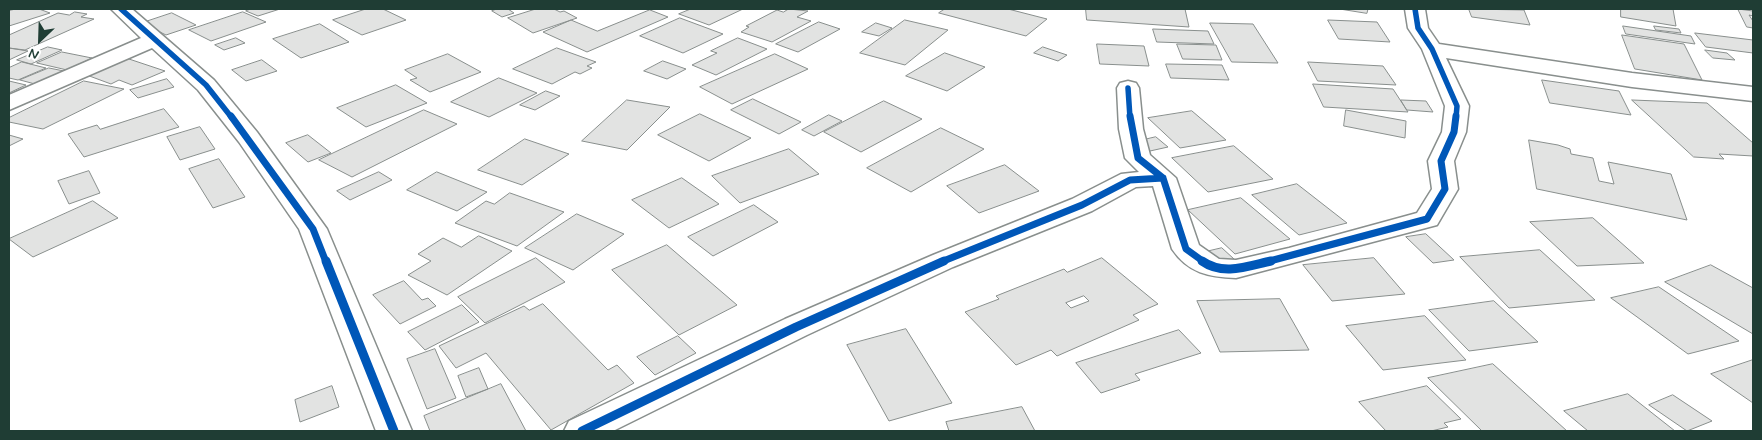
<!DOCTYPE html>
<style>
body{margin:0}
#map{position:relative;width:1762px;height:440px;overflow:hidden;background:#fff;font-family:Mynerve,sans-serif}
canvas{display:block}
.frame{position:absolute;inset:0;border:10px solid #1f3d34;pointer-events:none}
.north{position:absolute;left:15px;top:15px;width:50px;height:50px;-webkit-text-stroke:4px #fff;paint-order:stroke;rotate:204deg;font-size:14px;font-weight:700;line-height:20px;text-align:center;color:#1f3d34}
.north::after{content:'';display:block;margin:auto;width:18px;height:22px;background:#1f3d34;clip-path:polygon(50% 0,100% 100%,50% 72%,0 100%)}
</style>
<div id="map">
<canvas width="1762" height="440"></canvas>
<div class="frame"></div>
<div class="north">N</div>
</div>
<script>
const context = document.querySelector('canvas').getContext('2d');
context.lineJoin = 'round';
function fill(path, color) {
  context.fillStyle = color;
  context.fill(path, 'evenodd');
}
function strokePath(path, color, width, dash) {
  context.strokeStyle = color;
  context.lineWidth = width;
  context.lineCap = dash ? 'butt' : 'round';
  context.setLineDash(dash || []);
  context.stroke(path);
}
const building = new Path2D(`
 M16,9H39L50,13L9,26V11Z
 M251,9H280L258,16L246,11Z
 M366,9H383L406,20L362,35L333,20Z
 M497,9H508L514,13L502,17L492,11Z
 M536,9H554L560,12L564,11L577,18L533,33L508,18Z
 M691,9H743L709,25L679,14Z
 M789,9L808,11L797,17L811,21L772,42L741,32L749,27L746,26L777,10L783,12Z
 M945,9H1008L1047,19L1026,36L939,13Z
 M1086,9H1185L1189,27L1087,20Z
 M1340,9H1368L1367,13Z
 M1469,9L1524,10L1530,25L1472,17Z
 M1621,9H1673L1676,26L1621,17Z
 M1738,9L1753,11V16L1749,15L1753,21V28L1747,27Z
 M650,10L668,17L587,52L543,32L571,20L597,31Z
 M75,12L87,14L81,17L94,19L25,50L9,48V35L58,13L69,15Z
 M243,12L266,22L211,41L189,30Z
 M172,13L196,25L166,35L142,23Z
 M680,18L723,34L683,53L640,36Z
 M905,20L948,30L905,65L860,53Z
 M1328,20L1377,22L1390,42L1339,39Z
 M819,22L840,29L798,52L776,44Z
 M876,23L892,28L879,36L862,32Z
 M1210,23L1253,24L1278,63L1232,62Z
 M320,24L349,42L301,58L273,39Z
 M1623,26L1691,36L1695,44L1626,34Z
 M1654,26L1679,29L1681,33L1656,30Z
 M1153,29L1208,31L1214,44L1157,42Z
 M1695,33L1753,40V53L1706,47Z
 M1622,35L1684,44L1702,80L1635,69Z
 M236,38L245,43L224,50L215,45Z
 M738,38L767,49L716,75L692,65L717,53L711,51Z
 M1097,44L1144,46L1149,66L1100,64Z
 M1177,44L1216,45L1222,60L1183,59Z
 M48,47L62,50L31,64L17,60Z
 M1043,47L1067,55L1058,61L1034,53Z
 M9,48L28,51L9,60Z
 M557,48L596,62L587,66L592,68L580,74L575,72L552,84L513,69Z
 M1705,50L1727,53L1735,60L1713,58Z
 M62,52L92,58L67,70L37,63Z
 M945,53L985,67L947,91L906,76Z
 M448,54L481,72L430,92L410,80L417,78L405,70Z
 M775,54L808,69L732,104L700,87Z
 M126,58L165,71L132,85L119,80L111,84L84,74Z
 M262,60L277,71L246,81L232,70Z
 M663,61L686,69L667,79L644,71Z
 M22,62L46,68L18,80L9,78V68Z
 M1308,62L1383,66L1396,85L1318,81Z
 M1166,64L1222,65L1229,80L1171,78Z
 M49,68L64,71L35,84L20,80Z
 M499,78L537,93L489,117L451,102Z
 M167,79L174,87L138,98L130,90Z
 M1542,80L1619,91L1631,115L1550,103Z
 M9,81L26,85L9,93Z
 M84,81L124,89L43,129L9,122V118Z
 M1313,84L1393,89L1408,112L1324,107Z
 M396,85L427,103L366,127L337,108Z
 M546,91L560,96L535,110L520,105Z
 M753,99L801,122L779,134L731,110Z
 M627,100L670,107L627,150L582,141Z
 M1401,100L1426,101L1433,112L1407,110Z
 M1632,100L1707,103L1753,143V156L1719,154L1724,159L1694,157Z
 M884,101L922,119L861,152L824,132Z
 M164,109L179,127L84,157L68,134L97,125L100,129Z
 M424,110L457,124L352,177L319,160Z
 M1346,110L1406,121L1405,138L1344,126Z
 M1192,111L1226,140L1180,148L1148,118Z
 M700,114L751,138L709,161L658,135Z
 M829,115L842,121L814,136L802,130Z
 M200,127L215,149L180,160L167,137Z
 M941,128L984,149L911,192L867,168Z
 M9,135L23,139L9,146Z
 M308,135L331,153L308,162L286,143Z
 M1156,137L1168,147L1150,151L1139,141Z
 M525,139L569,154L522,185L478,170Z
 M1529,140L1558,145L1570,149L1571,154L1593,158L1599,181L1614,184L1608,162L1671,174L1687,220L1537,189Z
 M1234,146L1273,179L1208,192L1172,158Z
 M789,149L819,174L740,203L712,176Z
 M219,159L245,197L213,208L189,169Z
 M1005,165L1039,191L979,213L947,186Z
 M89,171L100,193L69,204L58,181Z
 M379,172L392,180L350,200L337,191Z
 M437,172L487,192L457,211L407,190Z
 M682,178L719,204L669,228L632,200Z
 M1297,184L1347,223L1299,235L1252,195Z
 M510,193L564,212L517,246L455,223L486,201L494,204Z
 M1241,198L1290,239L1235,254L1188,210Z
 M93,201L118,218L33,257L9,239Z
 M754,205L778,222L713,256L688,237Z
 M577,214L624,234L573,270L525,248Z
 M1593,218L1644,263L1577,266L1530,222Z
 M1426,234L1454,260L1433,263L1406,237Z
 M479,236L512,251L447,295L408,275L431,261L418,254L443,238L461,247Z
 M667,245L737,305L679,335L612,270Z
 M1222,248L1234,259L1217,263L1205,252Z
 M1540,250L1595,300L1509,308L1460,257Z
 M536,258L565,282L485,323L458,297Z
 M1102,258L1158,304L1133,315L1139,320L1057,356L1051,350L1016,365L965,312L999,299L996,296L1064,269L1067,272ZM1084,296L1089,301L1071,308L1066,303Z
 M1374,258L1405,294L1332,301L1303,265Z
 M1711,265L1753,288V334L1665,282Z
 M404,281L422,300L428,298L436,306L400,324L373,295Z
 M1659,287L1739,341L1688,354L1611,298Z
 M1280,299L1309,350L1220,352L1197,301Z
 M1494,301L1538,342L1469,351L1429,310Z
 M543,304L608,370L617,365L634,383L551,430L486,353L456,368L439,346L524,306L529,310Z
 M462,305L479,322L425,350L408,332Z
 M1425,316L1466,360L1383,370L1346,326Z
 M906,329L952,403L889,421L847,345Z
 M1179,330L1201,353L1135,374L1140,380L1101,393L1076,363Z
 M678,336L696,353L655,375L637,357Z
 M435,349L456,398L427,409L407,359Z
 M1753,360V403L1711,374Z
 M1493,364L1567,431H1482L1428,378Z
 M479,368L488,389L466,397L458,376Z
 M501,384L526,431H430L424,416Z
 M332,386L339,407L300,422L295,400Z
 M1427,386L1461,419L1444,423L1448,427L1431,431H1386L1359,402Z
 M1628,394L1675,431H1588L1564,411Z
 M1673,395L1712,421L1687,431L1649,405Z
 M1022,407L1035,431H949L946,422Z`);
fill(building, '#e2e3e2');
strokePath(building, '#898f8d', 1);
const minor = new Path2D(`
 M111,9H132L214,80L257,132L327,229L412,431H376L299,229L239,142L198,90L152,48L9,110V95L141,38Z
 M1405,9H1425L1428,28L1439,44L1632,73L1753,87V101L1632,87L1446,58L1469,106L1466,132L1454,161L1458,189L1437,225L1236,278C1209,277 1188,273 1172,249L1153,186L1136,187L1092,211L953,267L807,335L613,431H564L569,421L785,319L933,255L1072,199L1121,174L1139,172L1125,158L1119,129L1117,88L1120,83L1128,81L1136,83L1139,88L1143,129L1150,155L1176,178L1199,245L1219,259L1236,260L1289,248L1417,213L1432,189L1428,161L1442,132L1445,106L1422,49L1408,28Z`);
strokePath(minor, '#898f8d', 3);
fill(minor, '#fff');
strokePath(new Path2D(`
 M121,9L206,85L232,118
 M1415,9L1418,28L1432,49L1457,106L1456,118
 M1128,88L1130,118`), '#0057b8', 5.5);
strokePath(new Path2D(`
 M231,116L313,229L326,262
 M1130,116L1138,158L1163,178L1186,249L1204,262
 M941,262L1082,205L1130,180L1163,178
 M1266,262L1427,219L1445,189L1441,161L1454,132L1456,116`), '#0057b8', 7);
strokePath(new Path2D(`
 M326,261L394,431
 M1202,261C1223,276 1248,266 1271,261
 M582,431L796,327L944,261`), '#0057b8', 9);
</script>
